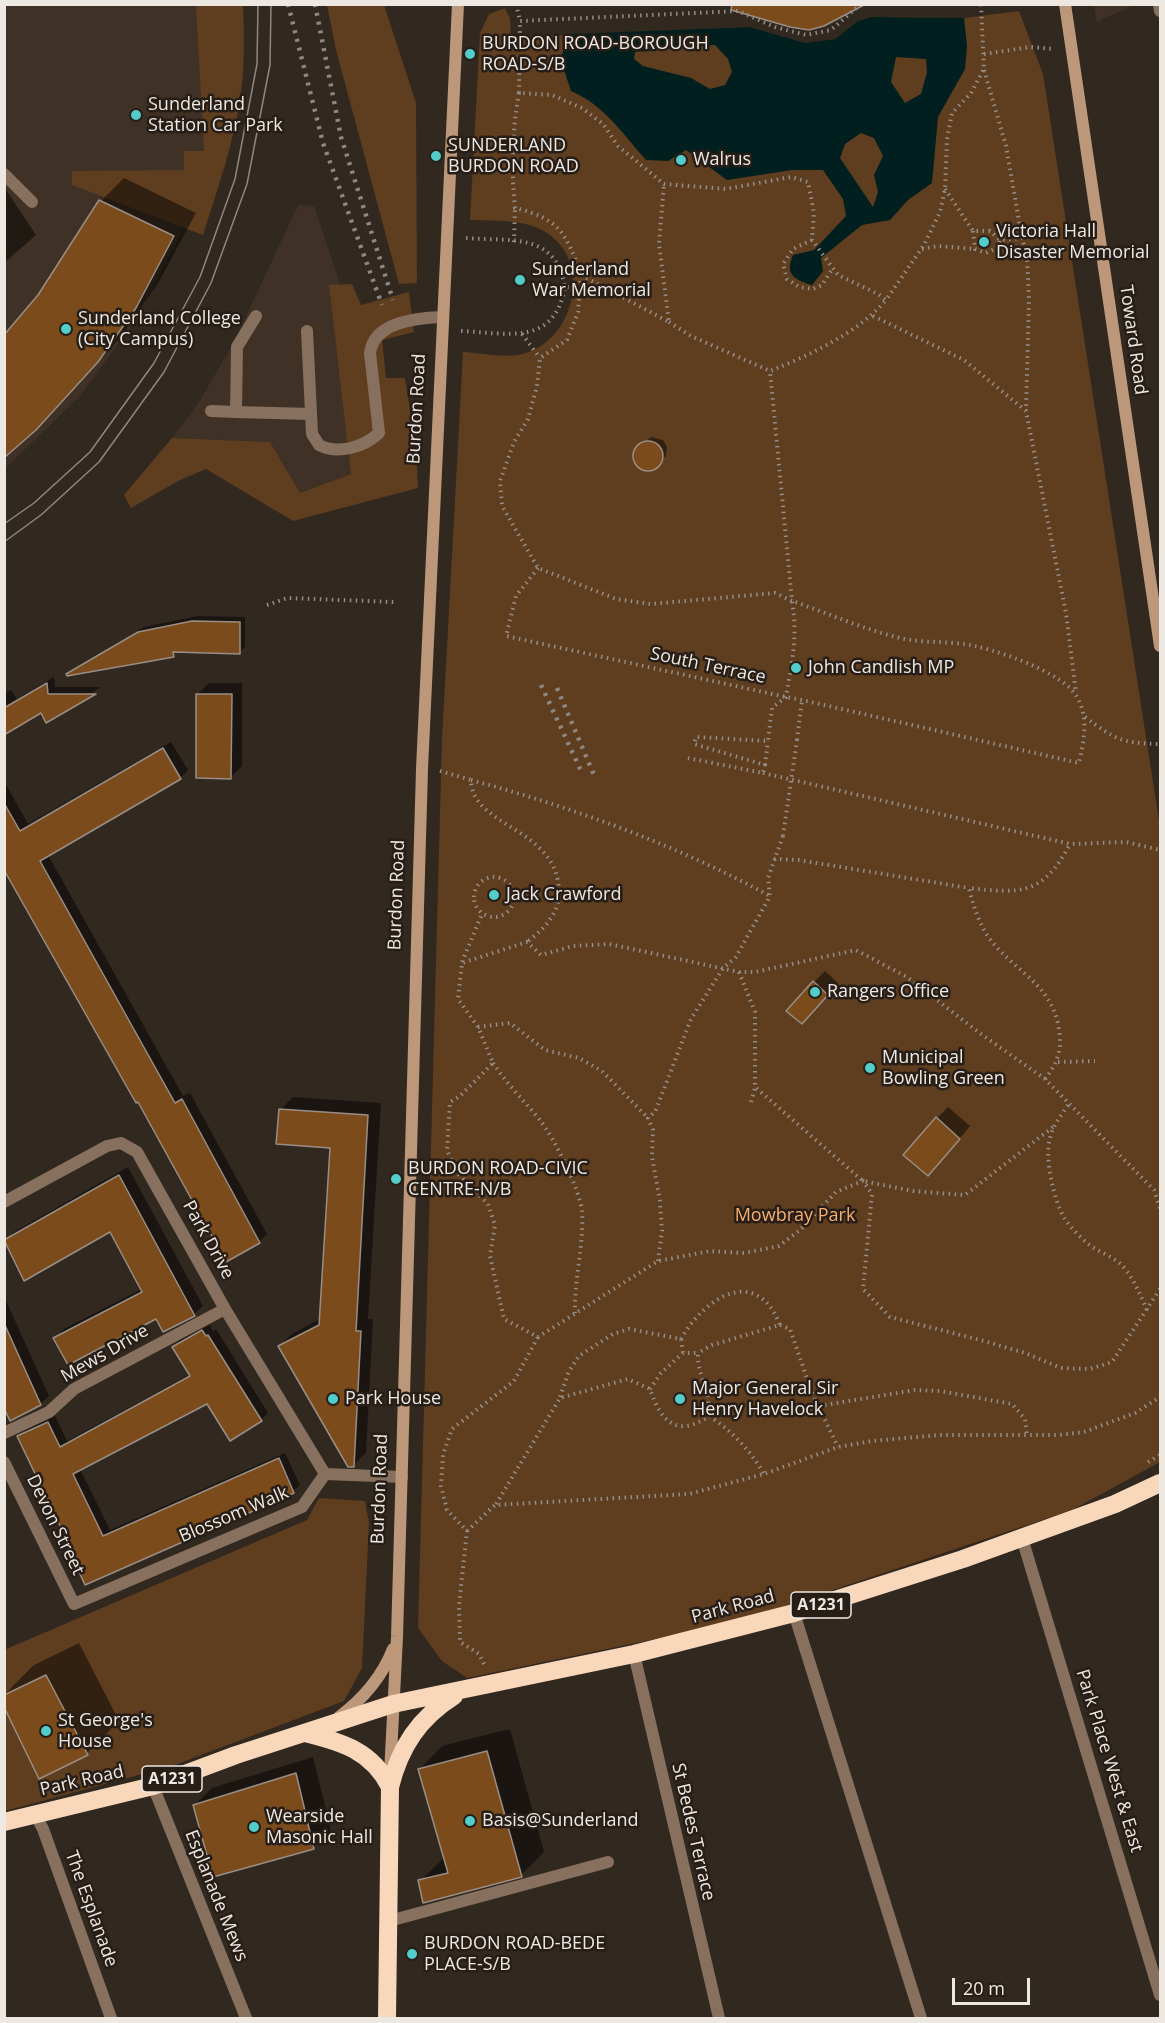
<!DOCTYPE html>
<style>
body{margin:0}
#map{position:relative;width:1165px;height:2023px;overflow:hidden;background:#312820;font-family:"Open Sans",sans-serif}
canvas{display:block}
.frame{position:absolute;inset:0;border:6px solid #eee8e3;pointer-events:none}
.scale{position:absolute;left:952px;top:1978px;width:78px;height:27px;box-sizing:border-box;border:3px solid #eee8e3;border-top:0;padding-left:8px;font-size:18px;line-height:21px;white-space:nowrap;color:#eee8e3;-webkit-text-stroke:4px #271e17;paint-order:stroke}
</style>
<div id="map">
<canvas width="1165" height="2023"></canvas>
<div class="frame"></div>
<div class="scale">20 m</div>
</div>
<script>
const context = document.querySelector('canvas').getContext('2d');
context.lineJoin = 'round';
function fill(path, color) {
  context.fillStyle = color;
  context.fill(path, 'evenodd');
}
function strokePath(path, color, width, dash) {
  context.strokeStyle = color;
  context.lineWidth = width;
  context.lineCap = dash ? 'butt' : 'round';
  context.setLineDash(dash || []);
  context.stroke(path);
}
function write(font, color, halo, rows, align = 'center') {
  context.font = font + ' "Open Sans",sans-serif';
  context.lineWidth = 5;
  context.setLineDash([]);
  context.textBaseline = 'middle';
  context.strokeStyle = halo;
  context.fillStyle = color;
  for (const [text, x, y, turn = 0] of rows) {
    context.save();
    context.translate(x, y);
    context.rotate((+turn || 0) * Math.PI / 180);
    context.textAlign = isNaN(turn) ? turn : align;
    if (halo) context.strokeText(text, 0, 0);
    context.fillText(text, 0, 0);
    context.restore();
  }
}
fill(new Path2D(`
 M5,5H243L244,20L241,92L226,162L203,235L184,228L136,320L79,397L5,469Z
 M1094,5V4L1134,5L1097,22Z
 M298,205L314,206L350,314L414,332L382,340L395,458L300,493L270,442L172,438L199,402L233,344Z`), '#3f3125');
fill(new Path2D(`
 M196,5H243C244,33 245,64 241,92C235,141 217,189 203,235L72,185V171L184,170V151H204Z
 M327,5H384L416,103L417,283L399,284L336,50Z
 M505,8L510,19L511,37L750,27L805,43L835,39L858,21L871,17L964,18L1019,11L1043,74L1160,827V1462L1072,1510L737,1622L467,1678L442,1661L418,1628L442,739L463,352C481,353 509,359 526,353C577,337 593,257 542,230C521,219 493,221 470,220L480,33L489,14Z
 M352,284L361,305L409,292L414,332L382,340L386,378H405L416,449L418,488L293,521L206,469L178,481L131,508L124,495L172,438L270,442L300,493L351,474L329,285Z
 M319,1498L365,1501L369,1523L362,1668L344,1701L172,1766L5,1811L4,1650L307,1520Z`), '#5f3d1f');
fill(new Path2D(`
 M871,17L964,18L967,46L965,69L938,117L932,183L908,200L890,220L862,225L821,258L823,271L812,285C793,279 785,274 793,255L814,250L846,216L843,199L823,170H792L727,180L686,150L668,161L646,160C623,134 604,105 571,91L560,58L572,34L750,27L805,43L835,39L858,21ZM715,45L728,59L732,72L725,85L710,89L691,78L643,66L634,59L635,52ZM896,57L926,59L927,72L921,94L905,103L891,82ZM861,133L874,138L883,156L874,175L878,192L873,207L840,158L845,144Z`), '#011f1e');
fill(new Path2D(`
 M124,178L196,213L158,283L121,337L35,429L40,296L101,201Z
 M4,187L36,235L4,263Z
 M651,437L663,440L667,447L666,456L650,469L640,467L635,458L637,448Z
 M198,616L245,617V647L239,652L178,651L173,655L67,674L144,627Z
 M54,677L55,687H101L47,721L42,711L4,733V693L11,690L17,699Z
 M209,683H242V766L231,777L197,695Z
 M171,742L188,770L180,778L48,855L183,1096L190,1093L267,1234L259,1242L139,1100L4,868V781L28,824Z
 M825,971L838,983L813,1011L814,982Z
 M293,1097L381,1103L368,1319H373L366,1453L353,1465L279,1346L292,1334L320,1319L331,1146L280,1110Z
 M948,1107L970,1126L939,1163L937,1118Z
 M128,1167L203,1306L194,1314L157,1317L55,1338L64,1329L142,1289L111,1230L5,1241L14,1232Z
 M4,1296L49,1396L40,1404H4Z
 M210,1325L213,1331L216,1329L268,1413L261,1420L208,1402L80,1469L110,1530L285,1453L300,1485L293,1491L86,1583L19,1436L26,1430L55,1416L67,1441L191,1374L174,1347L180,1340Z
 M79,1643L119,1721L87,1753L4,1703V1695L34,1665Z
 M510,1729L544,1852L521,1875L420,1881L445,1857L420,1769L442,1746Z
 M313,1757L331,1830L313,1848L195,1805L212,1788Z`), '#0007');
const building = new Path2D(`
 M732,4H866L824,26L809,30L790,27L731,10Z
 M99,200L174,236L136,308L98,362L36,430L4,458V335L38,295Z
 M633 456a15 15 0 1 1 30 0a15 15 0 1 1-30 0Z
 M192,621L240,622V654L173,652L174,657L67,676L66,674L138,632Z
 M47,683L48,694H96L46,723L41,713L4,735V708Z
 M196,694H232L231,779L196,778Z
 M163,748L181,779L40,861L175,1103L182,1099L260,1243L226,1262L138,1102L136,1103L4,870V803L20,831Z
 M813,981L828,995L802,1024L786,1011Z
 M279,1109L368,1115L356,1331H361L354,1467H348L278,1346L319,1325L330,1148L276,1144Z
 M936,1117L960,1139L928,1176L903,1155Z
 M119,1175L195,1316L163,1332L156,1319L68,1365L53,1338L142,1292L110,1232L24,1281L4,1240Z
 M4,1323L41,1405L10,1421L4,1408Z
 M202,1330L206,1336L208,1335L262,1421L230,1441L207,1404L73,1474L103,1536L279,1458L294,1493L85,1585L70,1552L72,1551L17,1436L48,1422L60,1447L190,1376L172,1347Z
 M46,1675L88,1755L39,1779L4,1707V1695Z
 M487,1751L522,1877L423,1903L418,1880L448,1873L418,1769Z
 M296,1773L314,1849L213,1877L193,1805Z`);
fill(building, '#7c4b1c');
strokePath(building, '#998e85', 1.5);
strokePath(new Path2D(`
 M516,4L520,21
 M861,4L831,30L806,35L775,27L738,11L520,21L519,93L552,95L582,108L603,124L618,146L664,184L726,189L791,177L808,182L814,213L812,240L838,275L878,294L886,300L924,245L940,212L945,189L947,139L952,113L971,93L984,69L981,4
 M984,54L1031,47L1054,49
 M984,70L1006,146L1022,238
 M519,93C512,132 511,168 515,208C560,219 566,233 581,275L669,322L659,244L664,184
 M945,189L973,231H990L1000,240L1022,238L1027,256L1029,300L1026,410
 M973,231L975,249L986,253L997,248L1000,240
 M466,238C511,242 555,231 565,287L580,288
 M812,240L793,249L783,264L787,279L799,287L813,289L822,285L833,268
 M514,242L515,208
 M922,249L938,246L975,249
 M581,275L578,312L567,340L540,358L537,386L528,419L514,442L500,481L502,506L538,568L616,599L651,604L775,593L792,601L770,371
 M873,316L964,360L1026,411L1066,613L1076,693
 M669,322L691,336L770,371C810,355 858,333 886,300
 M461,331C507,333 554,347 565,287
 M522,334L540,358
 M538,568L516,596L506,636L786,697L802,700L1079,763C1084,740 1089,718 1077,697C1064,672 990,647 963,644C942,641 920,643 900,638C863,629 827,613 792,601C798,638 792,660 786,697L772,708L768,741L696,737L694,744L765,765L763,773L688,758
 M267,605L287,598L395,602
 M1085,717C1116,740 1121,743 1160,744
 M797,740L802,700
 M765,765L768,741
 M440,771L471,780C471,828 560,827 559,894C558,915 543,930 527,942
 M763,773L1070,844L1126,842L1160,850
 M471,780C575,808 676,845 770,896
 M774,859L798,860L969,888
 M474 897a20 20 0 1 1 40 0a20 20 0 1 1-40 0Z
 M462,962L482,914
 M739,972L755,1012V1087L863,1181L913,1191L965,1195L1053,1127
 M478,1027L510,1023L545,1050L579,1058L602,1071L648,1118
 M1058,1062L1095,1061
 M493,1063C507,1084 524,1101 540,1120C554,1138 580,1189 582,1212C584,1246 574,1279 575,1313
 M1045,1079C1059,1061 1063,1047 1058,1024C1049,981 1010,969 987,935C978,920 973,905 969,888C1021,894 1043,895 1070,844
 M751,1102L755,1088
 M1068,1105C1061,1116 1053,1125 1050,1138C1044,1157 1054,1202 1065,1219C1071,1228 1079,1236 1087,1243C1099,1253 1115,1256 1125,1269C1135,1281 1140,1295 1147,1310
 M1160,1208L1154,1190L1045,1079L981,1034L907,977L856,950L755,972H739L609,944L573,946L541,955L527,942L462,963L458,999L478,1027L493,1063L460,1096L450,1102L447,1150L457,1173L488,1204L495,1225L490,1256L504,1319L538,1337L658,1261L710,1251L744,1253L779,1246L800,1230L836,1192L863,1181L872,1194L863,1289L890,1317L984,1341L1025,1353L1061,1368L1090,1369L1112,1362L1160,1289
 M658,1261L662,1231L660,1201L652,1157L653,1130L648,1118L655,1112L691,1019L723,968L736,957L770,896L768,878L783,836
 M780,1325L790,1329L812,1393L838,1447
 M681,1339C704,1298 756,1264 780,1325L712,1345L698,1353
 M650,1389L661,1373L683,1353H698C697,1375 711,1392 709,1416
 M560,1397L569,1371L579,1356L613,1334L629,1329L681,1339L683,1353
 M819,1406L915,1390L940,1391L1012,1404L1025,1419L1027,1435
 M1148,1462L1160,1455
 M496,1504L560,1398L628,1379L650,1389C661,1422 677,1438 709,1416C732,1431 750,1450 764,1474
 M467,1531L495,1505L689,1494L764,1474L838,1447L872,1441L939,1435H1059L1084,1432L1135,1413L1160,1397
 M484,1664L479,1654L460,1642L459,1605L467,1531L447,1510L441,1486L443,1455L452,1429L514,1381L538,1337`), '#968e88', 4, [1.5, 4.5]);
strokePath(new Path2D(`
 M4,174L32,202
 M256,316L237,347L236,412L311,414
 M307,331L312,434L319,445C338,455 364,447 379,433L370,353C374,322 416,318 442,317
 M211,411L236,412
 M794,1613L921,2018
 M634,1654L719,2018
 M153,1786L246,2018
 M389,1921L608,1862`), '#87705d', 12);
strokePath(new Path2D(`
 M1159,4L1160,11
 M4,1202L107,1146L121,1143L137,1152L225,1309L325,1474
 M4,1433L49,1412L74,1389L225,1309
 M4,1462L74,1604L302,1507L325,1474L402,1477
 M1022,1538L1160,1995
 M35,1814L43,1829L111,2018`), '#87705d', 12);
strokePath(new Path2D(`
 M1065,4L1160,646
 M339,1717C363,1699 382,1677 393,1649
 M390,1774L397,1637L422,769L458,4`), '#bc9779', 12);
strokePath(new Path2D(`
 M305,1733C342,1742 372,1751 390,1787L387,2018
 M390,1787C400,1747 419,1718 454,1696
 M4,1822L153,1786L236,1755L393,1704L634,1654L794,1613L963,1559L1115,1504L1160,1483`), '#f9d7bb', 18);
strokePath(new Path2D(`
 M4,524L34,503L90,452L154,363L200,277L235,179L257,64L258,4
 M4,542L41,515L99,462L164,372L211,283L247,184L270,65L271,4`), '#8f8781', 1.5);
strokePath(new Path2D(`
 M288,4L323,143L382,305
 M315,4L341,137L393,300
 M541,685L582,773
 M557,688L594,775`), '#8f8781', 4.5, [3, 6]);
strokePath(new Path2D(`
 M783,836L797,740`), '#968e88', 4, [1.5, 4.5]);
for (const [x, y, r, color] of [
 [470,54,6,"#53cdca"],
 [136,115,6,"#53cdca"],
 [436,156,6,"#53cdca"],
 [681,160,6,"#53cdca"],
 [984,242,6,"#53cdca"],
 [520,280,6,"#53cdca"],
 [66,329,6,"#53cdca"],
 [796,668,6,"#53cdca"],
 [494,895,6,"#53cdca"],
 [815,992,6,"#53cdca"],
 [870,1068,6,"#53cdca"],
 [396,1179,6,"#53cdca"],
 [333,1399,6,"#53cdca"],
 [680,1399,6,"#53cdca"],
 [46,1731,6,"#53cdca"],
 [470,1821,6,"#53cdca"],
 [254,1827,6,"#53cdca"],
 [412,1954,6,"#53cdca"]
]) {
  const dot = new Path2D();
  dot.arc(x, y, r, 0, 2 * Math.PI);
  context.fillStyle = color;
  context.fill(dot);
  strokePath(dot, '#271e17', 2);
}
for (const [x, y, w] of [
 [821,1605,60],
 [172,1779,60]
]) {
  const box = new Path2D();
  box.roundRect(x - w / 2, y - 13, w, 26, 4.5);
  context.fillStyle = '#271e17';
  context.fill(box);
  strokePath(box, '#eee8e3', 1.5);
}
write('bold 16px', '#eee8e3', null, [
 ["A1231",821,1605],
 ["A1231",172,1779]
]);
write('18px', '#eee8e3', '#271e17', [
 ["BURDON ROAD-BOROUGH",482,44],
 ["ROAD-S/B",482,65],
 ["Sunderland",148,105],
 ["Station Car Park",148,126],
 ["SUNDERLAND",448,146],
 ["BURDON ROAD",448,167],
 ["Walrus",693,160],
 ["Victoria Hall",996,232],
 ["Disaster Memorial",996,253],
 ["Sunderland",532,270],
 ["War Memorial",532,291],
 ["Sunderland College",78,319],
 ["(City Campus)",78,340],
 ["John Candlish MP",808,668],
 ["Jack Crawford",506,895],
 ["Rangers Office",827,992],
 ["Municipal",882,1058],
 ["Bowling Green",882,1079],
 ["BURDON ROAD-CIVIC",408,1169],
 ["CENTRE-N/B",408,1190],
 ["Major General Sir",692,1389],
 ["Henry Havelock",692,1410],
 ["Park House",345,1399],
 ["St George's",58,1721],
 ["House",58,1742],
 ["Wearside",266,1817],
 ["Masonic Hall",266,1838],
 ["Basis@Sunderland",482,1821],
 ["BURDON ROAD-BEDE",424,1944],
 ["PLACE-S/B",424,1965]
], 'left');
write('18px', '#eee8e3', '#271e17', [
 ["Toward Road",1133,340,82],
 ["Burdon Road",417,409,-87],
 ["South Terrace",708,666,12],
 ["Burdon Road",397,895,-88],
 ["Park Drive",208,1240,61],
 ["Mews Drive",105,1354,-30],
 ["Burdon Road",380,1489,-88],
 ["Blossom Walk",234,1515,-23],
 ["Devon Street",55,1525,64],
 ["Park Road",733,1607,-15],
 ["Park Place West & East",1109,1761,73],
 ["Park Road",82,1781,-13],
 ["St Bedes Terrace",693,1832,77],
 ["Esplanade Mews",216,1896,68],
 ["The Esplanade",91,1909,70]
]);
write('18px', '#f9ae6e', '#271e17', [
 ["Mowbray Park",795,1216]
]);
</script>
